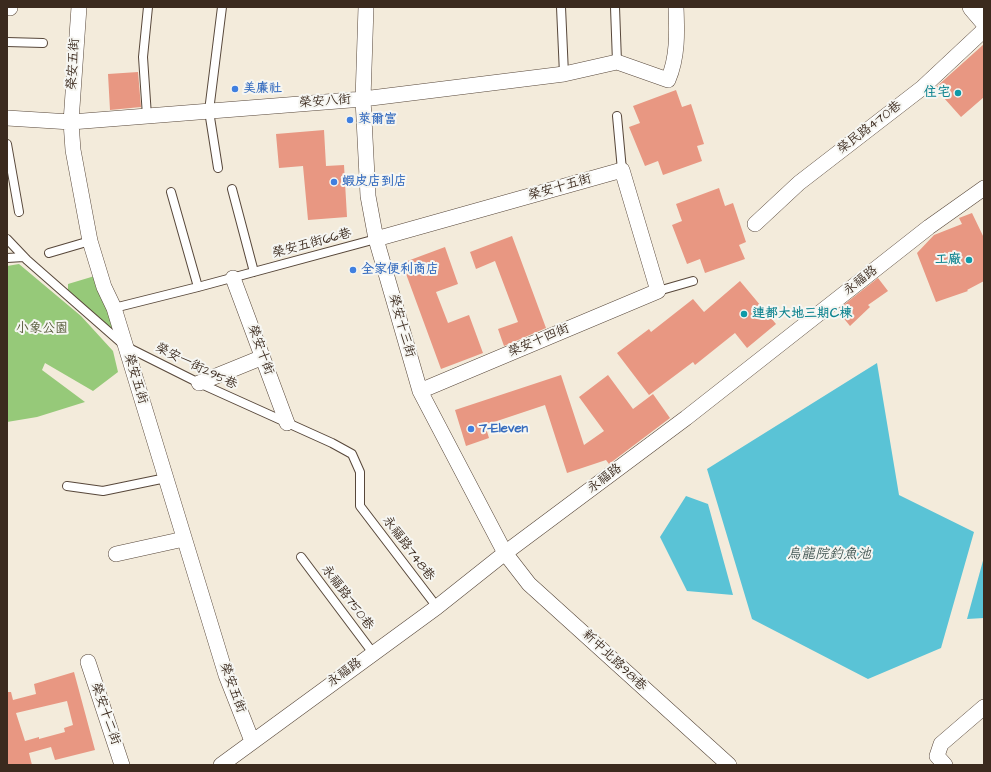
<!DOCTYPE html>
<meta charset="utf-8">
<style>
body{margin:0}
#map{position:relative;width:991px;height:772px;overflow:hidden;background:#f3ebdb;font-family:"Architects Daughter",sans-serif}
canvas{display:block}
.frame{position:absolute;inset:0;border:8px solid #3b2a1e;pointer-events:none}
</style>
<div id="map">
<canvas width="991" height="772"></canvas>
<div class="frame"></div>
</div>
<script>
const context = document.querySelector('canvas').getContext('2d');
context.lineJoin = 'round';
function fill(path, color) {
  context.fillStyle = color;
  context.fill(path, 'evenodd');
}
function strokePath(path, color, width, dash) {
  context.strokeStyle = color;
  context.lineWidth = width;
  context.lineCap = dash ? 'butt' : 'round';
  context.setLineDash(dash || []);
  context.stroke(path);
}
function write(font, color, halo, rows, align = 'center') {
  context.font = font + ' "Architects Daughter","LXGW WenKai TC",sans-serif';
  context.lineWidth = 4;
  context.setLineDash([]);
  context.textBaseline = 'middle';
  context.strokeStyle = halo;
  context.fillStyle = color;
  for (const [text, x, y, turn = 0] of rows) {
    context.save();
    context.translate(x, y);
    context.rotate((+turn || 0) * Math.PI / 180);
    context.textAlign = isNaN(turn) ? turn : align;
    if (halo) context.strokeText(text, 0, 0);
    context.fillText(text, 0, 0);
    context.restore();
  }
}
fill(new Path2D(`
 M19,264L81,316L113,351L118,372L93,391L45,363L42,370L85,402L37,417L7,422V266Z
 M98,275L121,339L68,290V284Z`), '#96c979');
fill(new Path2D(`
 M877,363L899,495L974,532L941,648L868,679L752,619L707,469Z
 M686,496L708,504L733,595L687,591L660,537Z
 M984,557V618L967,619Z`), '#5ac3d6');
fill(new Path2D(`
 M984,44V97L961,117L935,88Z
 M138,72L141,107L110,110L108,74Z
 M676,90L682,107L691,104L704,144L697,146L702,161L663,175L658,161L645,166L629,127L640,123L633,106Z
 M324,130L326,166L344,165L347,217L308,220L303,166L279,168L276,134Z
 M719,188L725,206L733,203L746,242L739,245L745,259L705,273L700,259L687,264L672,225L682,221L676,204Z
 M972,213L984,238V281L967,290L968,291L936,302L917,253L934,235L962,224L959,218Z
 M512,236L546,328L504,346L498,329L518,322L495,261L476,269L470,252Z
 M445,247L458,284L436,292L448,323L469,315L483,353L441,369L402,263Z
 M878,278L888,291L868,305L870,307L850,326L837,310Z
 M740,281L776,324L747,348L735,333L695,365L693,362L649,395L617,353L649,329L651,332L693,299L704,312Z
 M561,375L584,445L604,431L579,397L608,375L633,409L653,394L670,418L609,464L606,460L567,473L545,405L485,425L489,438L466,446L455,410Z
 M74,672L95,750L55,760L51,747L29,753L32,765H7V692H11L13,700L36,694L34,684ZM67,701L73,725L64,728L65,732L39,739V737L25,741L16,713Z`), '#e89782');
const service = new Path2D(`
 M561,7L564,74
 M615,7L617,62
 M7,42L43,43
 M147,116L143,57L148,7
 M617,116L622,170
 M7,144L19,212
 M218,168L209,111L222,7
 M232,189L254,272
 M171,192L198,287
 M7,239L27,260L125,346L199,383L332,443L352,454L360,472V506L437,607
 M49,253L90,241
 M7,258L24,257
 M658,291L693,281
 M114,308L198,287L376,239
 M67,486L103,491L166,478
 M301,557L373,653`);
const minor = new Path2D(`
 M79,7L71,122L73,150L90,241L104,287L114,308L226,675L252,741
 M366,7L363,99L368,196L376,239L420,391L505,553L529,584L729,765
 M10,8V7
 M7,118L71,122L363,99L564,74L617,62L668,80C678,57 677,32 676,7
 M755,224L799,183L922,88L984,30
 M376,239L622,170L658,291L420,391
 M233,278L287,423
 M199,383L263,357
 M116,554L184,539
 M88,662L122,765
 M221,765L437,607L505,553L686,418L929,227L984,188
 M945,765L937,756L941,744L984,707`);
const tertiary = new Path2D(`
 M972,7L984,21`);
strokePath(service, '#57473a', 10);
strokePath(minor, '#57473a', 16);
strokePath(tertiary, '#57473a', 20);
strokePath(service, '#fff', 8);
strokePath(minor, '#fff', 15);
strokePath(tertiary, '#fff', 19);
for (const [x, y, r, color] of [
 [235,89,4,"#3f7fe0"],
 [958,93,4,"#0f9aa8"],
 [350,120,4,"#3f7fe0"],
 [334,182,4,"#3f7fe0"],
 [969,260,4,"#0f9aa8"],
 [353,270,4,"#3f7fe0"],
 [744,314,4,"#0f9aa8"],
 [471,429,4,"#3f7fe0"]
]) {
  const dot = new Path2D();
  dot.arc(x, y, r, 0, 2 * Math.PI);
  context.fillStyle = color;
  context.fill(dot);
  strokePath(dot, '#f6f6f2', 1.5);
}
write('13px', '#3b2a1e', '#f6f6f2', [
 ["榮安五街",74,64,-87],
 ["榮安八街",325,102,-4],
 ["榮民路470巷",870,128,-38],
 ["榮安十五街",560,188,-16],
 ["榮安五街66巷",312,244,-15],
 ["永福路",861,281,-38],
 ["榮安十三街",401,326,74],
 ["榮安十四街",539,341,-23],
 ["榮安十街",260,350,70],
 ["榮安一街295巷",196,367,26],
 ["榮安五街",135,379,73],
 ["永福路",605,479,-37],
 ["永福路748巷",408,549,53],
 ["永福路750巷",347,598,53],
 ["新中北路981巷",614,661,43],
 ["永福路",345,673,-36],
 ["榮安五街",232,688,70],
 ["榮安十二街",105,714,71]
]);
write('bold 13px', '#366cbe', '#f6f6f2', [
 ["美廉社",243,89],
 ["萊爾富",358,120],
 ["蝦皮店到店",342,182],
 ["全家便利商店",361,270],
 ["7-Eleven",479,429]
], 'left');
write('bold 13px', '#0d838f', '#f6f6f2', [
 ["住宅",950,93],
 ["工廠",961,260],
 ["連都大地三期C棟",752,314,"left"]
], 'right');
write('13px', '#565a39', '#f6f6f2', [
 ["小象公園",42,329]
]);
write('italic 14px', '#445855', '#f6f6f2', [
 ["烏龍院釣魚池",829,555]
]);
</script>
